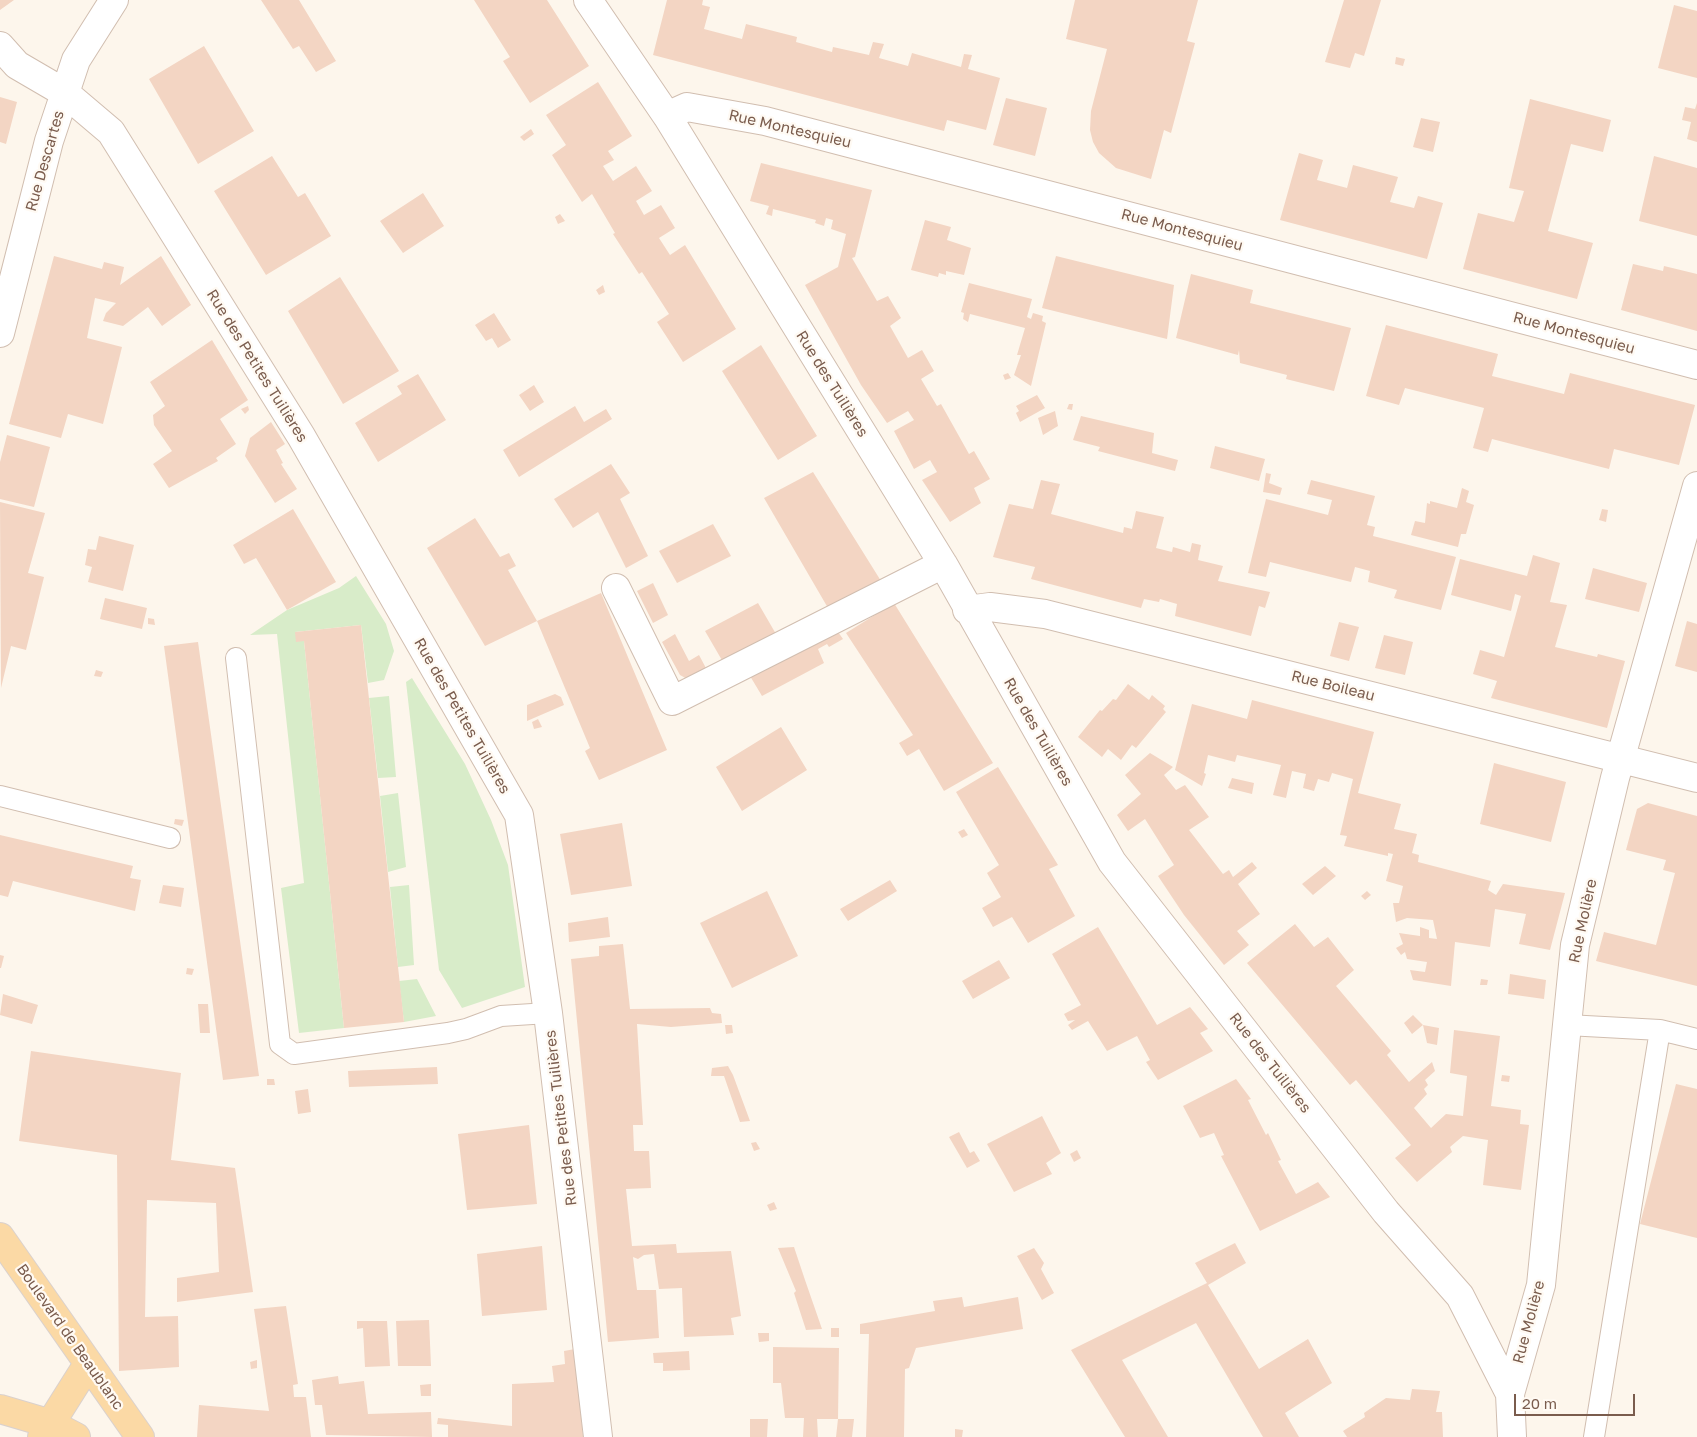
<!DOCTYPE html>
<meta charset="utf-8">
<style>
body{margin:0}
#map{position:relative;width:1697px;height:1437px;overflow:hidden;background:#fdf6ec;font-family:"Golos Text",sans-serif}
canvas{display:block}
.scale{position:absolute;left:1514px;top:1394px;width:121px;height:22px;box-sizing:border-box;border:2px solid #7a5c4d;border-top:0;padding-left:6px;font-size:15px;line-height:18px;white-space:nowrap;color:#7a5c4d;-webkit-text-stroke:4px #fffaf3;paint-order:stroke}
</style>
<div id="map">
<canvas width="1697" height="1437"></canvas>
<div class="scale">20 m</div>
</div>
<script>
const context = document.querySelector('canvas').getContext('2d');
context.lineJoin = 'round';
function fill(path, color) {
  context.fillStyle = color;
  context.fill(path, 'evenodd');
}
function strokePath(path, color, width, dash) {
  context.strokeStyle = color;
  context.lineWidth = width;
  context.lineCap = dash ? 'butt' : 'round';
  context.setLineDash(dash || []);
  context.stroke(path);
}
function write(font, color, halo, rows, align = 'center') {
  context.font = font + ' "Golos Text",sans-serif';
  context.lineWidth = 4.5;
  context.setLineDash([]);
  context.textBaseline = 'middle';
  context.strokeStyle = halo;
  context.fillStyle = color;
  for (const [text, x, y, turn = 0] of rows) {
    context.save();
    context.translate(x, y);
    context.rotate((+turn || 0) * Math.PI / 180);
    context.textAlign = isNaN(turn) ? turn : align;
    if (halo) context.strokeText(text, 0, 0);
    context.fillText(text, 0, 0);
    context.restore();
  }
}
fill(new Path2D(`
 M356,576L386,624L394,651L384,680L368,683L361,625L295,632L304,641L344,1028L299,1033L281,888L304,883L277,634L250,635L287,610L339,588Z
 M412,678L465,764L491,820L508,865L525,987L462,1008L439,970L406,682Z
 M389,696L396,777L378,778L369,698Z
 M398,793L406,867L388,872L380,796Z
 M409,885L414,965L398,967L390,887Z
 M417,979L436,1016L404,1022L399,981Z`), '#d8ecc9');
fill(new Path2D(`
 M0,0H14L0,10Z
 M261,0H299L336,61L316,72L299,46L293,49Z
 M474,0H547L589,66L530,103L503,61L510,57Z
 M667,0H703L702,5L710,7L704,29L742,39L746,24L797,37L796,42L832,52L833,47L869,55L873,42L884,44L879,58L908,66L912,53L961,67L964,54L972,55L968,69L1000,78L986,130L947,120L944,131L653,55Z
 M1075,0H1198L1187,41L1195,43L1171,133L1164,130L1151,179L1116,168L1099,153L1093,142L1090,130L1091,111L1107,49L1066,39Z
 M1344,0H1381L1364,56L1355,53L1350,68L1325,62Z
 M1674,5L1697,11V78L1658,68Z
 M204,46L254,131L198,164L149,79Z
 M1396,57L1405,59L1403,66L1395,64Z
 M598,82L632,136L608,151L614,160L603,166L613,181L636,166L652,191L636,201L644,215L661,205L675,228L659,238L670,255L685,245L736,329L683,362L657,322L669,314L642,272L639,274L613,234L615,233L592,194L582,202L552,155L566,145L546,115Z
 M0,97L17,102L6,144L0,142Z
 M1006,98L1047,108L1035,156L993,145Z
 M1530,99L1611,120L1603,152L1571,144L1548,231L1593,243L1577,299L1463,269L1478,213L1514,222L1524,191L1509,188Z
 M1697,103V142L1687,139L1691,122L1682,120L1685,107L1695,109Z
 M1421,118L1440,122L1433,152L1413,147Z
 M531,129L534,134L524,141L520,137Z
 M1299,153L1323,160L1317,180L1347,188L1353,165L1398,177L1390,202L1414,208L1418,196L1443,203L1427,259L1280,220Z
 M272,156L298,197L305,193L331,236L266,275L214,191Z
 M1654,156L1697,168V236L1639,221Z
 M761,163L872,190L855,257L852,258L877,301L888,296L901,318L890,326L908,358L922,350L934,371L921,379L937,406L941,404L969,454L974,451L990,479L974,488L981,503L950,522L922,480L937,472L930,460L914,469L894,431L914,420L908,411L887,423L861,385L805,285L838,267L846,234L831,229L833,220L826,218L824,226L815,223L816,220L773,209L772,216L766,214L769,206L750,201Z
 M423,193L444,226L403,253L380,221Z
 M560,214L565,221L558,224L555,217Z
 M925,220L951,227L947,240L971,248L964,275L946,271V275L939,273L938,277L911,270Z
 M54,256L102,269L104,262L124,267L120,285L161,256L191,305L162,326L148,307L123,326L103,321L106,313L116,303L95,298L87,338L122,347L103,424L68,414L61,438L9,424Z
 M1056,256L1174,285L1167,339L1042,308Z
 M1633,264L1663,271L1664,266L1697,274V331L1621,310Z
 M1191,274L1253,290L1250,303L1351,328L1334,391L1286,379L1287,375L1240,363L1239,350L1238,355L1176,338Z
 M340,277L399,371L343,404L288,311Z
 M969,283L1032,299L1027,317L1031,319L1033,313L1043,316L1042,321L1046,323L1031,386L1014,375L1021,355H1017L1025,328L970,314L968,322L963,319L964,313L961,312Z
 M603,285L605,292L599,295L596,290Z
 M494,313L511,340L498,348L492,338L486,341L475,325Z
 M1386,325L1498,354L1492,376L1564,394L1570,373L1695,405L1679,465L1614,449L1609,469L1492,439L1488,452L1473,448L1484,408L1405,388L1399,405L1366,396Z
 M212,340L248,400L220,419L236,444L216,458L218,461L169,488L153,464L172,451L154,425L153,415L165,406L150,382Z
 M761,345L817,436L778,460L722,371Z
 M1008,373L1011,378L1005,380L1003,375Z
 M418,374L446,420L378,462L355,423L402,394L397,386Z
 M534,385L544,402L530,411L519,395Z
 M1037,395L1045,408L1020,422L1016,413L1019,411L1016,406Z
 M1069,404H1073L1072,410L1067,409Z
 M248,406L249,410L245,414L241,409Z
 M575,406L584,422L606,409L612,419L519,477L503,450Z
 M1055,411L1058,426L1043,435L1038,418Z
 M1081,416L1154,433L1152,453L1178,460L1175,471L1098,451L1100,447L1073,440Z
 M271,422L285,444L276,450L283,463L281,464L297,489L275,503L245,456L250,438Z
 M7,435L50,447L34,507L0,499V462Z
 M1215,446L1265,459L1259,481L1210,468Z
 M611,464L630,493L620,499L648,556L626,568L598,512L573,528L554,499Z
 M813,472L881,581L828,608L764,498Z
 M1266,473L1271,474L1269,483L1282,488L1280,495L1263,492Z
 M1041,480L1060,484L1051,514L1123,533L1124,527L1132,529L1136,511L1164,517L1156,548L1172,552L1173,547L1190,552L1192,543L1201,545L1198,560L1223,566L1218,581L1270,592L1265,608L1259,606L1251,636L1175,616L1177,604L1160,599L1159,602L1144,599L1141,608L1031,579L1035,567L993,557L1009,504L1033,509Z
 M1311,480L1375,496L1367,525L1375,527L1373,536L1456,557L1441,610L1394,598L1397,590L1368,582L1370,571L1355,567L1351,582L1270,562L1266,577L1248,573L1266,499L1328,515L1332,500L1307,494Z
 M1462,488L1469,491L1466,502L1474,505L1466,534H1461L1458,547L1411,535L1415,521L1425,523L1427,503L1430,504V501L1457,508Z
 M0,502L45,513L28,573L44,577L26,650L11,646L1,688Z
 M293,509L336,582L287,610L256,558L244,564L233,545Z
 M1602,509L1608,510L1606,522L1599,520Z
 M475,518L500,557L509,553L516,566L508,570L537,621L485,646L427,548Z
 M713,524L731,556L677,583L659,551Z
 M99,536L134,545L123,591L88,582L92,567L85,565L88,549L96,550Z
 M1533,555L1560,563L1550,602L1567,605L1555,647L1597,657L1598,654L1625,661L1607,728L1491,698L1497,681L1473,674L1480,650L1504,657L1521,596L1515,594L1511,611L1451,595L1460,559L1527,576Z
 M1593,568L1647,583L1639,612L1585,599Z
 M653,583L668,615L653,623L637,591Z
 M601,593L667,750L599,780L585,751L590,748L537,621Z
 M105,598L147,608L142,629L100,619Z
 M758,603L776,634L723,662L705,631Z
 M894,603L993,763L944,791L919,749L907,756L899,743L913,735L846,633Z
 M148,618L154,619L155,625L148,624Z
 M1687,621L1697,624V672L1675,666Z
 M1339,622L1359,627L1349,661L1330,656Z
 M361,625L404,1022L344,1028L304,641L296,642L295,632Z
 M838,632L843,639L829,647L827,644L818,649L824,663L762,696L750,676Z
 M675,634L689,661L699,655L707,670L689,680L680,675L662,642Z
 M1384,635L1413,642L1405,675L1375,668Z
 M198,642L259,1076L223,1080L164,646Z
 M96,670L103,672L101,677L94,676Z
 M1128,684L1149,700L1152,695L1165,706L1163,709L1166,712L1136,748L1132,745L1121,760L1108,749L1102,757L1078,737L1100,710L1102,711L1113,699L1116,700Z
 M555,694L561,697L564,705L527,721V705Z
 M1252,700L1374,732L1358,793L1401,804L1394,829L1417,834L1412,853L1419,855L1418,862L1491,881L1488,890L1496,895L1503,884L1565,893L1550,950L1519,944L1526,914L1495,909L1490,947L1455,942L1451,986L1413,980L1410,970L1425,972L1427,962L1407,959L1405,952L1401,955L1396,948L1403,944L1399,933L1420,936V927L1429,930V938L1437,939L1433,920L1407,918L1396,922L1393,903H1399L1403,886L1386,881L1393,854L1388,853V856L1344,846L1347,836L1340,835L1353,779L1332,773L1329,782L1318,779L1314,791L1303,788L1306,774L1292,771L1286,798L1273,795L1281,765L1237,755L1235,762L1208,755L1204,773L1206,774L1202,786L1175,770L1192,704L1247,719Z
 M538,719L542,727L534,729L532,722Z
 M781,727L807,770L742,811L716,767Z
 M1150,753L1173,767L1164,775L1176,790L1185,785L1209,817L1189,830L1223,874L1229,870L1233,877L1252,862L1257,868L1238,884L1260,914L1237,931L1249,945L1224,965L1184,915L1158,876L1174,865L1145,819L1128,831L1117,815L1141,794L1125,775Z
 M1494,763L1566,782L1551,842L1480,824Z
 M998,767L1058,865L1049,869L1075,916L1028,943L1012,917L993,927L982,908L1001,897L987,873L999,865L956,792Z
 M1232,778L1254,783L1252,794L1228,788Z
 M1648,803L1697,816V986L1596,961L1604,932L1656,945L1675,873L1663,870L1666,860L1626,850L1637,809Z
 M175,819L184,820L182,826L174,824Z
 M622,823L632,886L571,895L560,834Z
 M964,829L968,835L962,838L958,832Z
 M0,835L133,866L130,878L141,880L135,911L13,881L8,897L0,895Z
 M1325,866L1336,876L1313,895L1302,884Z
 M890,880L897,891L848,921L840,909Z
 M163,885L184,888L181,907L159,903Z
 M767,891L798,956L732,988L700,923Z
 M1367,891L1371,895L1365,900L1361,896Z
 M608,917L610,937L569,942L568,923Z
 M1295,924L1314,947L1328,937L1354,970L1336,986L1391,1051L1387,1055L1409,1082L1432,1062L1435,1071L1425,1080L1428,1085L1424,1089L1427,1094L1414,1108L1431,1128L1446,1114L1463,1116L1467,1076L1450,1073L1454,1030L1500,1036L1491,1106L1521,1110L1520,1124L1529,1125L1521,1190L1483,1185L1488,1140L1463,1136L1450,1147L1452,1152L1417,1182L1395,1158L1411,1145L1356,1080L1350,1085L1247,963Z
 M1098,927L1157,1025L1190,1007L1208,1029L1200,1033L1213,1051L1158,1080L1146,1062L1150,1060L1137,1036L1107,1051L1088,1021L1072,1030L1068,1025L1075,1020L1068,1021L1064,1014L1081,1005L1052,954Z
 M623,944L630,1009L710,1008L712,1013L721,1014L722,1023L671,1027L637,1024L643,1125H633L634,1151H649L651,1188L626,1189L632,1246L676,1244L677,1253L731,1251L741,1316L731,1318L734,1335L684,1337L682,1288L659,1289L654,1254L644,1255L638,1259L633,1257L637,1290H656L659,1338L608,1342L571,959L599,956V946Z
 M0,955L4,956L1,968H0Z
 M999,960L1010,978L973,999L962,981Z
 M187,968L194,969L192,975L186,974Z
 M1510,974L1546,980L1544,999L1508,994Z
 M1481,979L1488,980L1487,985H1480Z
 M3,994L38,1005L32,1024L0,1015Z
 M198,1004H208L210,1033H200Z
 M1413,1015L1423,1025L1412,1034L1404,1023Z
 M725,1025H732L733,1033L726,1034Z
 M1423,1025L1439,1028L1437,1045L1427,1043Z
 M31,1051L181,1073L171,1160L235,1168L253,1292L177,1302V1278L219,1272L216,1203L147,1200L145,1317L178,1316L179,1367L119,1371L117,1155L19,1141Z
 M728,1066L733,1075L750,1121L740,1122L724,1076H711L712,1068Z
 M437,1067L438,1084L349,1087L348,1071Z
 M1502,1075L1510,1076L1509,1082L1501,1081Z
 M267,1079H274L275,1085H267Z
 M1236,1079L1251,1099L1248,1100L1266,1135L1268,1133L1281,1160L1278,1161L1296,1194L1318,1182L1330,1197L1260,1231L1221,1156L1224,1155L1214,1133L1200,1138L1183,1106Z
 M1676,1084L1697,1089V1238L1640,1224Z
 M308,1089L311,1112L298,1114L295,1091Z
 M1042,1116L1061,1153L1046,1163L1052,1174L1014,1192L987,1144Z
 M529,1125L537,1204L467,1210L458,1134Z
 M959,1132L970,1153L974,1151L980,1161L967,1168L949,1137Z
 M756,1142L760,1149L754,1151L751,1143Z
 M1077,1150L1081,1158L1074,1162L1070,1154Z
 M774,1202L777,1209L770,1211L767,1205Z
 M1235,1243L1246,1263L1208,1285L1259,1369L1308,1339L1332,1383L1285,1413L1299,1437H1263L1196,1323L1122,1360L1168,1437H1125L1071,1350L1207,1283L1195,1263Z
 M542,1246L547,1310L482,1316L477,1254Z
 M794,1247L805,1280L822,1329L806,1330L794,1293L796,1291L778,1248Z
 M1034,1248L1044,1263L1041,1269L1054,1293L1042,1300L1017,1256Z
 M962,1297L964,1307L1018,1297L1023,1329L916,1348L909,1368L905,1369L904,1437H866L869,1334H860V1324L935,1311L933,1301Z
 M286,1306L298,1384L293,1385L294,1397H306L311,1437H197L199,1405L269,1411L254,1309Z
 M429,1320L431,1366H398L396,1321Z
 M357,1321H387L390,1366L365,1367L363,1328L357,1329Z
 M831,1328H839V1337H831Z
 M758,1333H769V1341L759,1342Z
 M773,1347L839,1348L838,1419H854L852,1437H836L838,1419H817L818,1437H803L804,1418H785L781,1383H773Z
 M575,1349L583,1437H448V1425L437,1424L438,1418L512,1426V1384L554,1382L552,1366L565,1364L564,1351Z
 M689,1351L690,1370L663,1371V1363H654L653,1353Z
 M257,1360V1368L251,1369L250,1362Z
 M338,1376L339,1384L364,1381L368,1414L431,1412L432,1437L326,1435L322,1405H315L312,1380Z
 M431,1384V1396H421L420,1385Z
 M1412,1389L1440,1391L1436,1412H1442L1443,1437H1347L1343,1431L1365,1417L1364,1413L1386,1398L1410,1400Z
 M750,1419H768L767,1437H750Z
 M955,1429L963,1430L962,1437H955Z`), '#f3d5c3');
const lane = new Path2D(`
 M236,658L280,1044L294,1054L448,1033L466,1029L501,1016L548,1013
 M0,796L170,838
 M1567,1025L1660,1030L1697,1039
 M1594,1437L1660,1030`);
const street = new Path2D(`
 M588,0L667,116L943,564L1112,862L1386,1212L1460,1296L1510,1394L1512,1437
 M0,46L17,65L65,93L111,132L301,436L519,815L548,1013L598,1437
 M667,116L687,107L765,121L1697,365
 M0,333L49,141L76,60L114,0
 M616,588L672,701L943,564
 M967,610L990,607L1045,614L1697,778
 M1510,1394L1541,1285L1575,945L1615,778L1697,486`);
const primary = new Path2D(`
 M0,1237L140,1437
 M0,1409L51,1424L76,1437
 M42,1437L88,1364`);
strokePath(lane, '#d1beb0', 22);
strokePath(street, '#d1beb0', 30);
strokePath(primary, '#dad1cd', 30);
strokePath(lane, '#fff', 20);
strokePath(street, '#fff', 28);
strokePath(primary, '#fbd9a5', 28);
write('15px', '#7a5c4d', '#fffaf3', [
 ["Rue Montesquieu",790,129,13],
 ["Rue Descartes",45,161,-74],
 ["Rue Montesquieu",1182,230,15],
 ["Rue Montesquieu",1574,333,15],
 ["Rue des Petites Tuilières",257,366,58],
 ["Rue des Tuilières",832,384,58],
 ["Rue Boileau",1333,686,14],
 ["Rue des Petites Tuilières",462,716,60],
 ["Rue des Tuilières",1038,732,60],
 ["Rue Molière",1583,921,-78],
 ["Rue des Tuilières",1270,1063,52],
 ["Rue des Petites Tuilières",561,1118,-97],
 ["Rue Molière",1529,1322,-75],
 ["Boulevard de Beaublanc",70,1337,55]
]);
</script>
